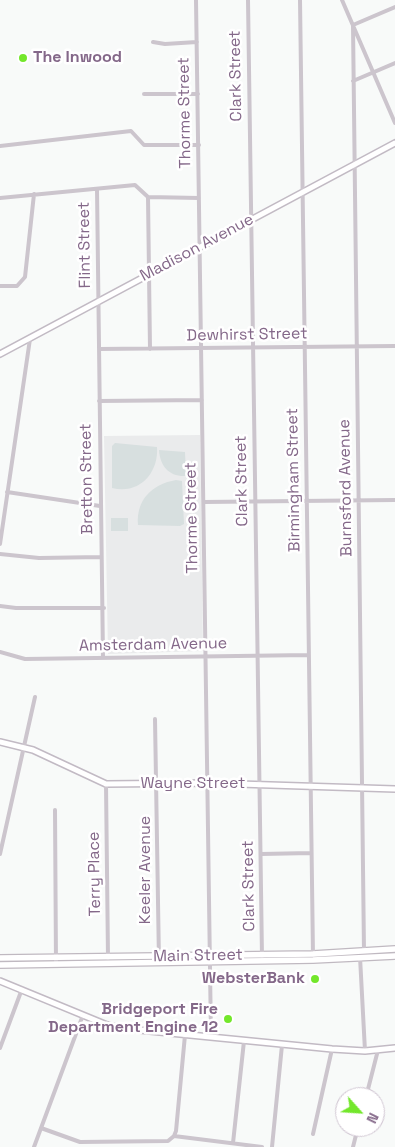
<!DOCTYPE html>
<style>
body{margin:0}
#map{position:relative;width:395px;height:1147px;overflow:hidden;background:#f8faf9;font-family:"Space Grotesk",sans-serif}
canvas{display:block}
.north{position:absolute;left:335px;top:1087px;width:50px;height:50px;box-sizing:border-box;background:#fff;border:1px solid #cec3d0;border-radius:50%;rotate:116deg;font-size:14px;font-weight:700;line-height:20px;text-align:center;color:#846889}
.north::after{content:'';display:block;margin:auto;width:18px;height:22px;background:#73e72b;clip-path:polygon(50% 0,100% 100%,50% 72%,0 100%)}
</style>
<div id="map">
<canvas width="395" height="1147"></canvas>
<div class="north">N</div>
</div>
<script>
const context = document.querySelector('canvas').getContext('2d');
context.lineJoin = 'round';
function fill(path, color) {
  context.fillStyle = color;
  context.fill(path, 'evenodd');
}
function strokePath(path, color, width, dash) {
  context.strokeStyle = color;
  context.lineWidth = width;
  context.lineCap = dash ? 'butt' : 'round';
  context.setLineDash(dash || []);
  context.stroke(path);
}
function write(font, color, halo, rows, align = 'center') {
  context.font = font + ' "Space Grotesk",sans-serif';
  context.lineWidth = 5;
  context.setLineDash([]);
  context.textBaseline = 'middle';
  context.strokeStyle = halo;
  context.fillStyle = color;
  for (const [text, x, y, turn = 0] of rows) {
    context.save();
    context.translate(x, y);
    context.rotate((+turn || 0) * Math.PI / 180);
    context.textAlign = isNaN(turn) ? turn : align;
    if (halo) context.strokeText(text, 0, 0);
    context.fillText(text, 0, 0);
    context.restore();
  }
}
fill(new Path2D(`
 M200,435L203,651L108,654L104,436Z`), '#eaebec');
fill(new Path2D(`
 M115,443L157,447C159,473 139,495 112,488V446Z
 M159,450L185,452L186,476C169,477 160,466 159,450Z
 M176,480L182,481L184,524L180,526L138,525C136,500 152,484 176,480Z
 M111,518H128V531H111Z`), '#d7dfdf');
const secondary = new Path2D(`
 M0,354L395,143
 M0,742L33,750L106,784L208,783L395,789
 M0,981L107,1025L119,1028L332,1049L365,1051L395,1048`);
const primary = new Path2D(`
 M0,958L313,954L395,949
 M0,965L313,960L395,956`);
strokePath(secondary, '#c2bac4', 8);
strokePath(primary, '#c0b9c1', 8);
strokePath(new Path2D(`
 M196,0L211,1036
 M248,0L262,956
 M300,0L313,955
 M342,0L395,123
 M153,42L165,44L197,42
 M353,81L395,63
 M144,94H198
 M0,146L131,131L144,145H199
 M97,189L103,658
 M148,197L150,349
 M0,198L135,185L148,197L199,198
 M0,286H17L25,277L34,194
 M99,349L395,346
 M99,401L202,400
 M7,492L100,506
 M204,502L395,500
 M0,544L30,339
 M0,554L39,558L101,557
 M0,606L16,608H104
 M0,652L25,659L308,655
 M155,719L159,962
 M106,784L108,958
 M55,810L56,964
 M0,854L35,697
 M261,854L311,853
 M364,951L353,25L395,7
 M360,957L365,1051
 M0,1048L22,989
 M366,1097L378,1050
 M41,1128L80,1142L168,1141L174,1136
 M313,1134L332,1049
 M174,1136L176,1131L185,1035
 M174,1136L262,1147
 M233,1143L244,1041
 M34,1147L83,1015
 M272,1147L282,1045
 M353,1147L358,1127`), '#ccc5cd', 4);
strokePath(secondary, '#fff', 5);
strokePath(primary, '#fff', 5.5);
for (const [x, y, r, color] of [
 [23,58,5,"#73e72b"],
 [315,979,5,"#73e72b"],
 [228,1019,5,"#73e72b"]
]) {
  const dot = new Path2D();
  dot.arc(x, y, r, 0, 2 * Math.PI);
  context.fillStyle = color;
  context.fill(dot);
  strokePath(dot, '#fff', 2);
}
write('bold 16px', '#846889', '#fff', [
 ["The Inwood",33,58,"left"],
 ["WebsterBank",305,979],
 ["Bridgeport Fire",218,1010],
 ["Department Engine 12",218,1028]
], 'right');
write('16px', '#846889', '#fff', [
 ["Clark Street",236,76,-91],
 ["Thorme Street",185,113,-91],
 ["Flint Street",85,245,-91],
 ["Madison Avenue",197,248,-28],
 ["Dewhirst Street",247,335,-1],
 ["Bretton Street",87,479,-91],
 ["Birmingham Street",294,480,-91],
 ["Clark Street",242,481,-91],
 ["Burnsford Avenue",346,488,-91],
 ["Thorme Street",192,518,-91],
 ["Amsterdam Avenue",153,645,-1],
 ["Wayne Street",193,784],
 ["Keeler Avenue",146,870,-90],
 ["Terry Place",95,874,-91],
 ["Clark Street",249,886,-91],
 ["Main Street",198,956,-1]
]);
</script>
